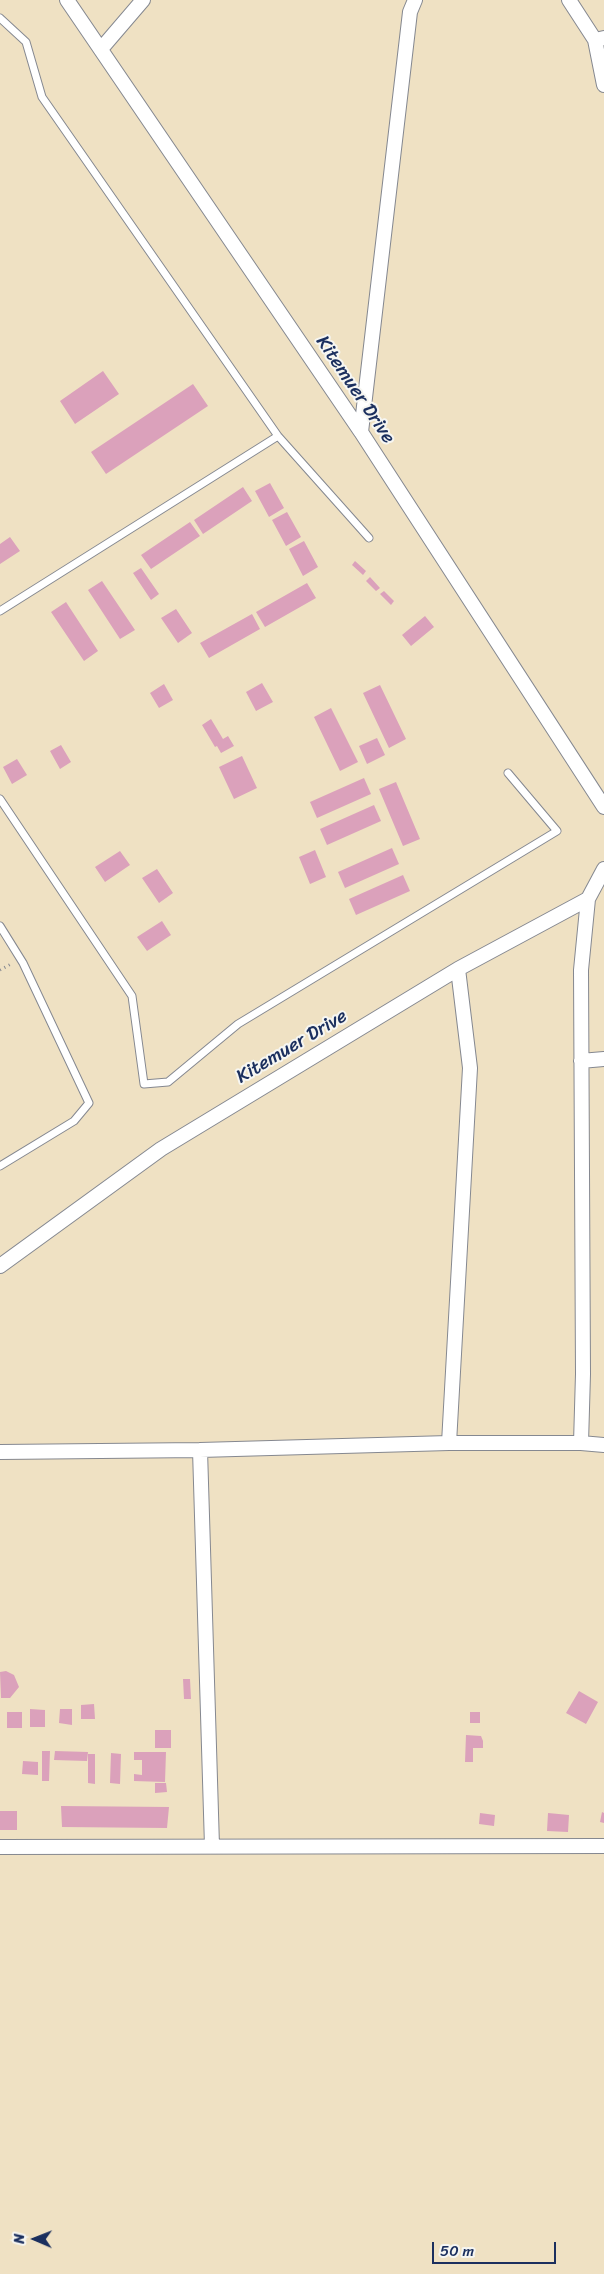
<!DOCTYPE html>
<style>
body{margin:0}
#map{position:relative;width:604px;height:2274px;overflow:hidden;background:#efe1c3;font-family:Sriracha,sans-serif}
canvas{display:block}
.north{position:absolute;left:10px;top:2214px;width:50px;height:50px;-webkit-text-stroke:4px #f6f6f2;paint-order:stroke;rotate:271deg;font-size:14px;font-weight:700;line-height:20px;text-align:center;color:#1b2f5e}
.north::after{content:'';display:block;margin:auto;width:18px;height:22px;background:#1b2f5e;clip-path:polygon(50% 0,100% 100%,50% 72%,0 100%)}
.scale{position:absolute;left:432px;top:2242px;width:124px;height:22px;box-sizing:border-box;border:2px solid #1b2f5e;border-top:0;padding-left:6px;font-size:15px;line-height:18px;white-space:nowrap;color:#1b2f5e;-webkit-text-stroke:4px #f6f6f2;paint-order:stroke}
</style>
<div id="map">
<canvas width="604" height="2274"></canvas>
<div class="north">N</div>
<div class="scale">50 m</div>
</div>
<script>
const context = document.querySelector('canvas').getContext('2d');
context.lineJoin = 'round';
function fill(path, color) {
  context.fillStyle = color;
  context.fill(path, 'evenodd');
}
function strokePath(path, color, width, dash) {
  context.strokeStyle = color;
  context.lineWidth = width;
  context.lineCap = dash ? 'butt' : 'round';
  context.setLineDash(dash || []);
  context.stroke(path);
}
function write(font, color, halo, rows, align = 'center') {
  context.font = font + ' Sriracha,sans-serif';
  context.lineWidth = 4;
  context.setLineDash([]);
  context.textBaseline = 'middle';
  context.strokeStyle = halo;
  context.fillStyle = color;
  for (const [text, x, y, turn = 0] of rows) {
    context.save();
    context.translate(x, y);
    context.rotate((+turn || 0) * Math.PI / 180);
    context.textAlign = isNaN(turn) ? turn : align;
    if (halo) context.strokeText(text, 0, 0);
    context.fillText(text, 0, 0);
    context.restore();
  }
}
fill(new Path2D(`
 M103,371L119,394L75,424L60,401Z
 M193,384L208,406L106,474L91,452Z
 M270,483L284,508L269,517L255,491Z
 M243,487L252,501L203,534L194,520Z
 M287,512L301,537L286,546L272,520Z
 M190,522L200,536L151,569L141,555Z
 M10,537L20,551L0,564V544Z
 M304,541L318,567L303,576L289,549Z
 M355,561L366,571L363,575L352,565Z
 M141,568L159,594L151,600L133,573Z
 M370,577L380,588L376,591L366,581Z
 M102,581L135,630L120,639L88,590Z
 M307,583L316,598L265,627L256,612Z
 M384,591L394,601L391,605L380,594Z
 M66,602L98,651L84,661L51,612Z
 M176,609L192,633L178,643L161,618Z
 M252,614L260,629L209,658L200,643Z
 M425,616L434,627L411,646L402,635Z
 M262,683L273,702L256,711L246,692Z
 M164,684L173,700L159,708L150,693Z
 M380,685L406,739L389,748L363,693Z
 M331,708L358,762L340,771L314,717Z
 M211,719L223,739L228,736L234,746L221,753L217,746L215,747L202,725Z
 M377,738L385,755L367,764L359,746Z
 M61,745L71,762L60,769L50,751Z
 M242,756L257,788L234,799L219,767Z
 M17,759L27,775L12,784L3,767Z
 M364,778L371,794L317,818L310,802Z
 M396,782L420,839L403,846L379,789Z
 M374,805L381,821L327,845L320,829Z
 M392,848L399,864L345,888L338,872Z
 M315,850L326,877L310,884L299,857Z
 M120,851L130,865L105,882L95,867Z
 M157,869L173,893L159,903L142,878Z
 M403,875L410,891L356,915L349,899Z
 M162,921L171,935L147,951L137,937Z
 M6,1671L14,1675L19,1687L10,1698H1L0,1672Z
 M183,1679H190L191,1699H184Z
 M579,1691L598,1702L586,1724L566,1713Z
 M94,1704L95,1719H81V1705Z
 M30,1709L45,1710V1727H30Z
 M60,1709H72V1725L59,1723Z
 M7,1712H22V1728H7Z
 M470,1712H480V1723H470Z
 M155,1730H171V1748H155Z
 M466,1735L481,1736L483,1741V1748H473V1762H465Z
 M42,1751H50L49,1781H42Z
 M55,1751L88,1752L87,1761L54,1760Z
 M134,1752H166L165,1782L134,1781V1774L142,1775V1760H134Z
 M111,1753L121,1754L120,1784L110,1783Z
 M88,1754H95V1784L88,1783Z
 M23,1761L38,1762V1775L22,1774Z
 M155,1783H166L167,1792L155,1793Z
 M61,1806L169,1807L167,1828L62,1827Z
 M0,1811H17V1830H0Z
 M602,1812L604,1813V1823L600,1822Z
 M480,1813L495,1815L494,1826L479,1824Z
 M548,1813L569,1815L568,1832L547,1831Z`), '#dba1bb');
const lane = new Path2D(`
 M0,18L26,42L42,97L278,436L369,538
 M0,611L278,436
 M0,799L132,996L144,1084L168,1082L238,1024L557,831L508,773
 M0,926L23,963L89,1103L74,1121L0,1166`);
const street = new Path2D(`
 M67,0L361,432L604,807
 M569,0L595,40
 M604,38L595,40L604,85
 M101,49L143,0
 M361,432L410,12L415,0
 M581,1061L604,1059
 M0,1266L161,1149L458,969L588,899L604,869
 M449,1443L470,1068L458,969
 M581,1443L583,1374L581,970L588,899
 M200,1450L212,1846
 M0,1452L200,1450L449,1443H581L604,1445
 M0,1847L604,1846`);
strokePath(lane, '#858890', 9);
strokePath(street, '#858890', 16);
strokePath(new Path2D(`
 M0,970L11,964`), '#858890', 3, [1, 4]);
strokePath(lane, '#fff', 7);
strokePath(street, '#fff', 14);
write('19px', '#1b2f5e', '#f6f6f2', [
 ["Kitemuer Drive",355,390,56],
 ["Kitemuer Drive",292,1047,-31]
]);
</script>
